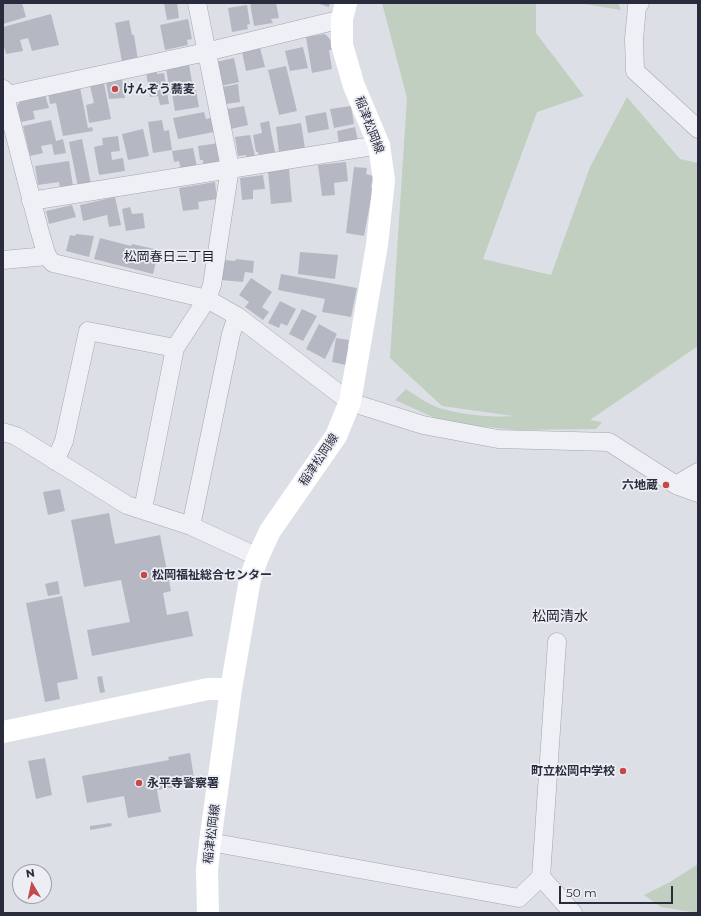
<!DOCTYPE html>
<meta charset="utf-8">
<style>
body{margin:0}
#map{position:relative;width:701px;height:916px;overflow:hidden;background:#dddfe6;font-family:Montserrat,sans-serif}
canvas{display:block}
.frame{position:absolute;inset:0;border:4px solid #282c3c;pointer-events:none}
.north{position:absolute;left:12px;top:864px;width:40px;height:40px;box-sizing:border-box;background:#eceef4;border:1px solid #9ea0aa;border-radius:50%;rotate:351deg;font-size:11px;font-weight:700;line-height:16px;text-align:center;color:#282c3c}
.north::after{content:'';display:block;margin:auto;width:14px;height:18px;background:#c54948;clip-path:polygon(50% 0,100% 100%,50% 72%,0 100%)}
.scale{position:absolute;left:559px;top:886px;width:114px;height:18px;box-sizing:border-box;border:2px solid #282c3c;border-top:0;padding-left:5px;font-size:12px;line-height:14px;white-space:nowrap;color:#282c3c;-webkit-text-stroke:3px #eceef4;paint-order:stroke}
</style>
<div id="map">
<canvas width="701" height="916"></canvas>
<div class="frame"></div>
<div class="north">N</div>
<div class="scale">50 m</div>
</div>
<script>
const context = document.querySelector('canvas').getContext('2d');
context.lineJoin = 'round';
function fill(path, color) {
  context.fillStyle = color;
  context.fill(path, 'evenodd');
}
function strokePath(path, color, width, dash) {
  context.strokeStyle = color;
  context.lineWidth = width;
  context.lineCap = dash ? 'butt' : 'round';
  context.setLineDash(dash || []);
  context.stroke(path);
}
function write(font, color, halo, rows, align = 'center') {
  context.font = font + ' Montserrat,"Noto Sans JP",sans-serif';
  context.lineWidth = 3.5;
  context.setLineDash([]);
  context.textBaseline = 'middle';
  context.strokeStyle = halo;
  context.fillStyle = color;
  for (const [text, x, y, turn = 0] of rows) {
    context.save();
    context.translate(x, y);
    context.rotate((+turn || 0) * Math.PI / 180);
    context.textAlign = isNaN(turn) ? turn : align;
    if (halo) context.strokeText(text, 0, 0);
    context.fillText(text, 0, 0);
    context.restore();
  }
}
fill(new Path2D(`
 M382,3H536V33L584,96L537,112L483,259L551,275L590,167L627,97L680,159L698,163V346L590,420L602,422L596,429L515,430L444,422L395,400L406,389C414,394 422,400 430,404C449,414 491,418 513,416L442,406L390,358L407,98Z
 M578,3H618L621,10Z
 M698,864V913L661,907L644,895L670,882Z`), '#c0cfbf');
fill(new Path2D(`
 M3,3H22L26,17L3,24Z
 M164,3H177L179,18L167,20Z
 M250,3H276L279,18L271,19L273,23L254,26Z
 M316,3H330L329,7Z
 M247,5L250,24L247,25L248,29L232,32L228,8Z
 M51,14L59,45L32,51L28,38L20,40L23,51L6,54L3,42V27Z
 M188,19L192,39L187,40L188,45L165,50L160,25Z
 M129,20L132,35H134L138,60L122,62L115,23Z
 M325,34L330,39L332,50H329L332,69L312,73L306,37Z
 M303,47L308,68L290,71L285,51Z
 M260,48L265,67L246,71L242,52Z
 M234,58L239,82L221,86L216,62Z
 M189,64L193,89L170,93L166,68Z
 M286,66L297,111L279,115L268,70Z
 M156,70L157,74L164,73L169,104L160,105L158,96L150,97L146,72Z
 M122,79L125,98L109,99L106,82Z
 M104,83L111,119L89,123L86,105L94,103L90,86Z
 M238,84L240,102L226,104L222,87Z
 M80,87L88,128L92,127L93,131L63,136L56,103L50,104L48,93Z
 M196,90L199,107L175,111L172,94Z
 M45,94L49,108L33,111L35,119L21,122L17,106L21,100Z
 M244,106L248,125L231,129L227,109Z
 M351,106L354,124L334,128L330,109Z
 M204,112L206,119L211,118L214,132L178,139L173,118Z
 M326,112L329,129L308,133L305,116Z
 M51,120L56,141L63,139L66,153L54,155L52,144L41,146L43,153L30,156L23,126Z
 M162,120L164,131L169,130L172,150L153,153L148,122Z
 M269,121L275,152L259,155L258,152H256L253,135L262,133L260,123Z
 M301,123L305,148L279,152L276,127Z
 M355,127L358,141L339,144L337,131Z
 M143,129L149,156L128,160L122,134Z
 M250,135L255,156L246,157V155L238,156L235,137Z
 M118,136L120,151L111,152L112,160L123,158L125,171L99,175L94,147L103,145L102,138Z
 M82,139L91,184L78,187L69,142Z
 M219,143L222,161L203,164V160H200L198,146Z
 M193,148L197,167L181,170L179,161L174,162L172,151Z
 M69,161L73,186L60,188L59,182L38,185L35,166Z
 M346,162L348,181L334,183L335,195L322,196L318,165Z
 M354,167L367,168L366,174L373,176L371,187L373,188L364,236L346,233Z
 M289,169L292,202L271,204L268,171Z
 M263,175L265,189L253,190V199L242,200L240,178Z
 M215,182L217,199L198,202L199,209L183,211L179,188Z
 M115,197L121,225L109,227L107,215L83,221L80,205Z
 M72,205L76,217L49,224L46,211Z
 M130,207L132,214L143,213L145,228L126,231L122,209Z
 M76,234L94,236L89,257L66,251L70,235L75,236Z
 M100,238L131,246L132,244L159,250L153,274L94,259Z
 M300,252L338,255L335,279L298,274Z
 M236,259L254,261L253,273L245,272L243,282L221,280L224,260L235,261Z
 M281,274L357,288L351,317L322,312L325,299L278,290Z
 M251,278L272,292L262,307L269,312L263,320L245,307L249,302L239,295Z
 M280,301L296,309L287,326L281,323L279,328L268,323Z
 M302,309L317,316L303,341L289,334Z
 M319,324L337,334L325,359L306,349Z
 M336,338L349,340L348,346H350L346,365L332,362Z
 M60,489L65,511L48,515L43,492Z
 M109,513L115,544L160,535L171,591L163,593L167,615L188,611L193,636L92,656L87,630L130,622L121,580L84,587L71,520Z
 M58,581L60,594L48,596L45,584Z
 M62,596L78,679L57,683L60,699L45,702L26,603Z
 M102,676L105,692L100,693L97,677Z
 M190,753L195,784L157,790L161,812L128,818L124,796L87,803L82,776L169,760L168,757Z
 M45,758L52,795L36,799L28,761Z
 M111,823L112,826L90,830V826Z`), '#b5b8c2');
const street = new Path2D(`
 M640,3L637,7L634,39L635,71L698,129
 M3,89L39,229L47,256L53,263L207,299L237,316L350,402L423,425L498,439L609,442L676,485L698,493
 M3,96L206,52L342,19
 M31,201L379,145
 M3,260L47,256
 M3,432L16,436L127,505L191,526L258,557
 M55,461L64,441L88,331L175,348
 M676,485L698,472
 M143,509L175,348L207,299L212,285L230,168L197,3
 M191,526L231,334L237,316
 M210,842L519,898L541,877L557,642
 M541,877L573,913`);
strokePath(street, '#a3a6b0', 19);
strokePath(street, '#eff0f5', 18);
strokePath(new Path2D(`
 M3,732L208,689H231
 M208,913L207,870L210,842L231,689L250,579L258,557L270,531L336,436L350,402L377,245L384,180L379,145L354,86L342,45V19L346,3`), '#fff', 22);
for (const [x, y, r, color] of [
 [115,89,4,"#c54948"],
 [666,485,4,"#c54948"],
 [144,575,4,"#c54948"],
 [623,771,4,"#c54948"],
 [139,783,4,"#c54948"]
]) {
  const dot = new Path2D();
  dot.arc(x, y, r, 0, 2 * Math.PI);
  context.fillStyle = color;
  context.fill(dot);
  strokePath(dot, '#eceef4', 1.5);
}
write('bold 12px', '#282c3c', '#eceef4', [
 ["けんぞう蕎麦",123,89],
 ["六地蔵",658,485,"right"],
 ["松岡福祉総合センター",152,575],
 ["町立松岡中学校",615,771,"right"],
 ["永平寺警察署",147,783]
], 'left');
write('12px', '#282c3c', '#eceef4', [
 ["稲津松岡線",369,125,69],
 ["稲津松岡線",319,460,-56],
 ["稲津松岡線",212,834,-83]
]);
write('13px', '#1a1d2c', '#eceef4', [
 ["松岡春日三丁目",169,257]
]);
write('14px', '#1a1d2c', '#eceef4', [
 ["松岡清水",560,617]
]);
</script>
